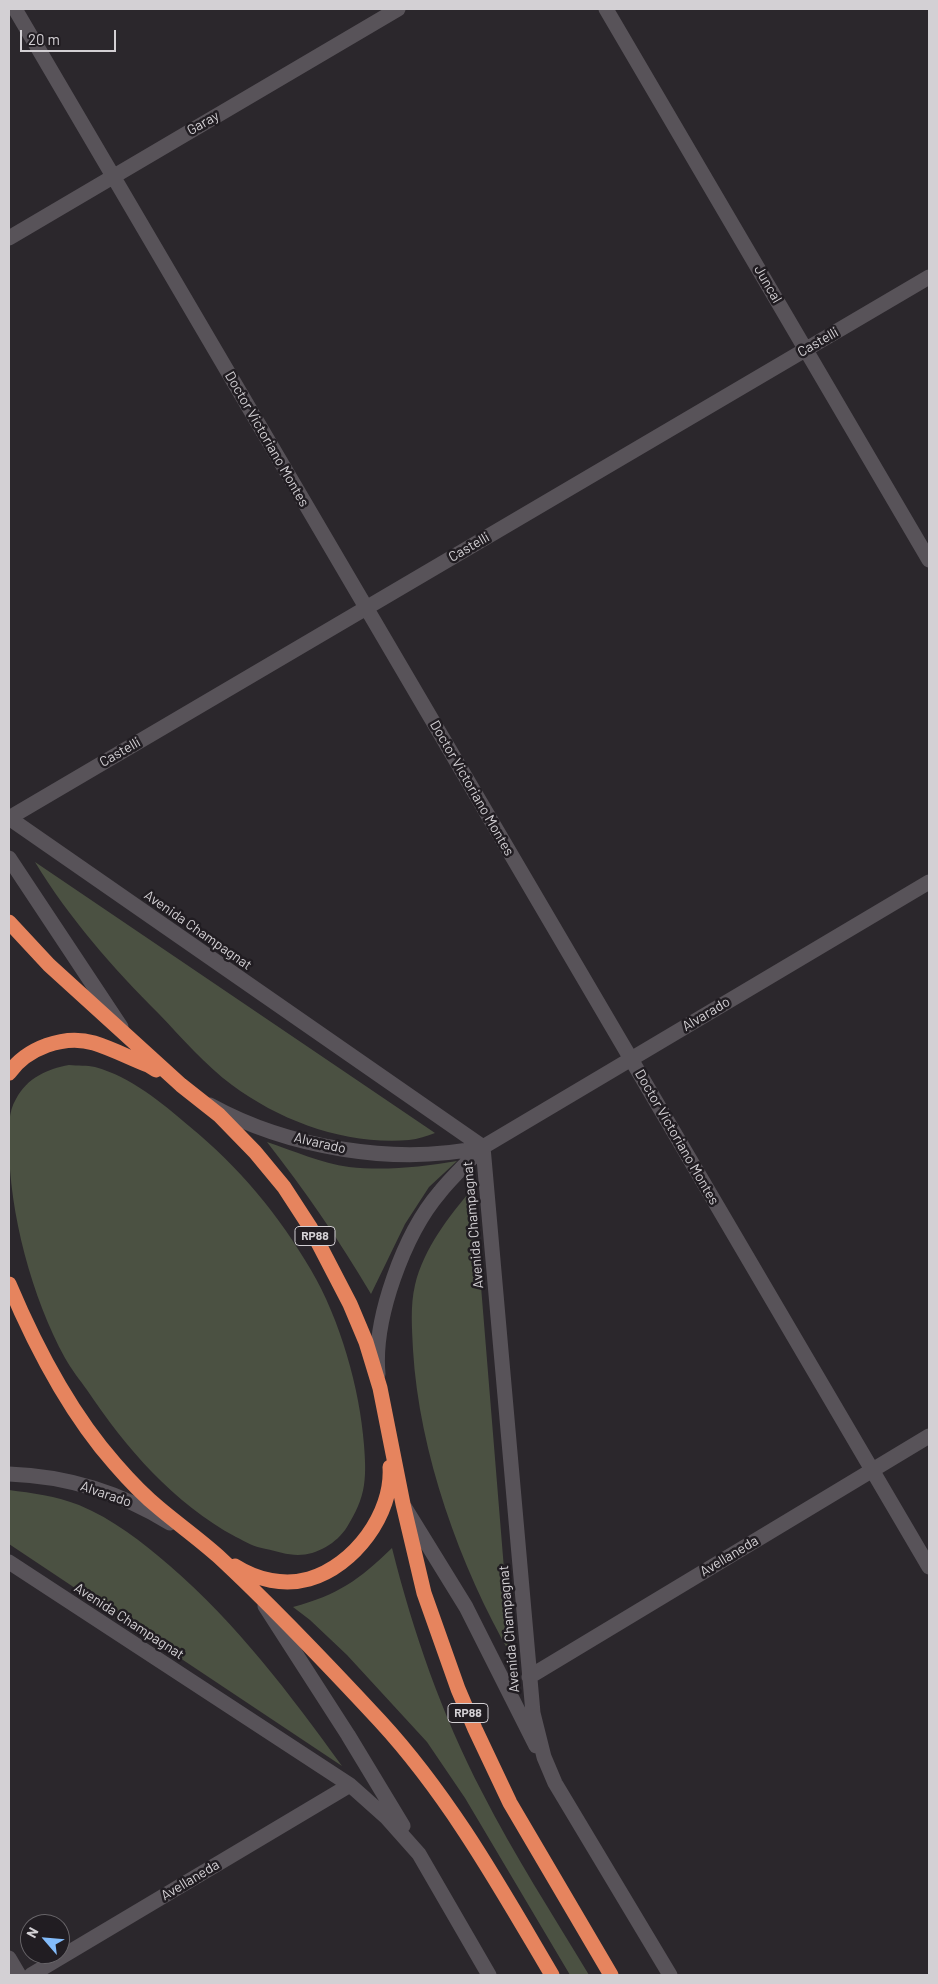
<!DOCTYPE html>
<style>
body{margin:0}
#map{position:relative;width:938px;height:1984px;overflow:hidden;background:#2b272c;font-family:Barlow,sans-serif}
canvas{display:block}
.frame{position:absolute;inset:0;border:10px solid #d3d0d4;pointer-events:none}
.north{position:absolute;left:20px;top:1914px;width:50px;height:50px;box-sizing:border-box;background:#211d22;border:1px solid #686569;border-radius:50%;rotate:297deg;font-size:14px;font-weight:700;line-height:20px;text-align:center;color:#d3d0d4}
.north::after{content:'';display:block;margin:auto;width:18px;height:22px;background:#83bcfb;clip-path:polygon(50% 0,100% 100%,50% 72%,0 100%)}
.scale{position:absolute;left:20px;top:30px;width:96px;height:22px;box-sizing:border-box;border:2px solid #d3d0d4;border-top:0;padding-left:6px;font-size:15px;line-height:18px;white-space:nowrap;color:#d3d0d4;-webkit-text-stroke:4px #211d22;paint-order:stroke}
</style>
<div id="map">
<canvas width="938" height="1984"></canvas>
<div class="frame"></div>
<div class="north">N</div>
<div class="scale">20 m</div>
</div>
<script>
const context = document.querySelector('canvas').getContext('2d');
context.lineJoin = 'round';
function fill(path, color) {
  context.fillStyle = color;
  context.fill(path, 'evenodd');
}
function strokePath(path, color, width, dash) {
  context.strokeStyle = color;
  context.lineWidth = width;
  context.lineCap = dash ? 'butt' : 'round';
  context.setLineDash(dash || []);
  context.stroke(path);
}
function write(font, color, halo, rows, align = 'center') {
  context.font = font + ' Barlow,sans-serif';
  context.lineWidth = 5;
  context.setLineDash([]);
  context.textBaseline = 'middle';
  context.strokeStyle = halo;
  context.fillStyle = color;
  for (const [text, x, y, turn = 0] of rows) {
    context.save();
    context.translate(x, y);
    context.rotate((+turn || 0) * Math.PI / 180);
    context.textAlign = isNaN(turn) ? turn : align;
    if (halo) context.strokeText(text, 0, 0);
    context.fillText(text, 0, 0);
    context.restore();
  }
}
fill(new Path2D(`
 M35,862L435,1133C427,1136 418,1139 409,1140C346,1145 282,1122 232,1085C205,1065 182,1038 159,1014C113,968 69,918 35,862Z
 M69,1065C78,1066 87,1065 95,1067C131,1077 161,1102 189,1126C239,1167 279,1215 311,1270C340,1319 360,1389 364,1445C365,1458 366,1472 364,1485C362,1500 355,1514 347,1527C337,1543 317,1555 298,1555C287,1555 276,1551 266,1549C254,1547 246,1542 236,1537C173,1503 126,1448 87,1390C80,1380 71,1369 65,1358C32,1298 9,1212 9,1144C9,1128 8,1112 16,1099C27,1078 47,1069 69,1065Z
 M267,1142C294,1151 321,1163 349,1167C384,1171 422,1167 457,1161L429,1187L405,1224L371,1294C339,1240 306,1192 267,1142Z
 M473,1188L511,1655C460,1567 419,1452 413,1350C412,1329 410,1306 415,1285C424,1248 449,1216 473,1188Z
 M9,1490C32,1493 56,1496 79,1505C113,1519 142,1542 170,1566C237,1624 290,1694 342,1766L9,1544Z
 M392,1548C413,1632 442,1715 482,1792C514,1855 553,1915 589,1975H570L465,1798L427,1742L347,1655L310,1620L293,1607C338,1595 359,1580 392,1548Z`), '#4b5142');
strokePath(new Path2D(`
 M15,9L929,1567
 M606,9L929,560
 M9,238L398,9
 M9,818L929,277
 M9,818L483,1147
 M9,858L121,1027
 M210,1105C288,1148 396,1166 483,1147
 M483,1147L533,1713L544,1757L555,1783L670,1975
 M378,1374C373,1319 404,1234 440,1192C453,1176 468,1162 483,1147L929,882
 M9,1474C66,1476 121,1493 170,1523
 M405,1508L466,1607L536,1746
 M9,1562L350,1785L387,1818L419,1854L489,1975
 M265,1606L348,1735L403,1826
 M529,1677L929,1436
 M9,1958L19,1975
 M31,1975L350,1785`), '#585359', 15);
strokePath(new Path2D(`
 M9,922L49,965L181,1085L219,1115L255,1152L284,1187L310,1227L350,1304L366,1342L380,1388L403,1504L424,1593L458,1689L475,1729L510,1803L611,1975
 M9,1073C27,1048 64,1034 94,1043C113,1049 130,1058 148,1065L156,1070
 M9,1284C36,1348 69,1412 115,1464C128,1479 143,1495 159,1508C178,1524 199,1539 218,1556C274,1608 328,1665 380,1721C450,1797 500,1887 552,1975
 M235,1566C257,1580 284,1586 309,1579C354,1566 393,1514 390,1467`), '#e6845e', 15);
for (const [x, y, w] of [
 [315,1236,40],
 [468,1713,40]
]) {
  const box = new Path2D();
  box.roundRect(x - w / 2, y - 9.5, w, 19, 4);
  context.fillStyle = '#211d22';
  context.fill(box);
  strokePath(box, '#d3d0d4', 1);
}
write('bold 12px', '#d3d0d4', null, [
 ["RP88",315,1236],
 ["RP88",468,1713]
]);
write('14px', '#d3d0d4', '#211d22', [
 ["Garay",203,123,-30],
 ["Juncal",768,284,60],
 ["Castelli",818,342,-30],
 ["Doctor Victoriano Montes",267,439,60],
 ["Castelli",469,547,-30],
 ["Castelli",120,752,-30],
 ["Doctor Victoriano Montes",472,788,60],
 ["Avenida Champagnat",198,930,35],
 ["Alvarado",706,1014,-31],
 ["Doctor Victoriano Montes",677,1137,60],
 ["Alvarado",320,1143,13],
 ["Avenida Champagnat",473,1225,-95],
 ["Alvarado",106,1494,19],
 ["Avellaneda",729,1556,-31],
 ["Avenida Champagnat",129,1621,33],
 ["Avenida Champagnat",509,1629,-95],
 ["Avellaneda",190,1880,-31]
]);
</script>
